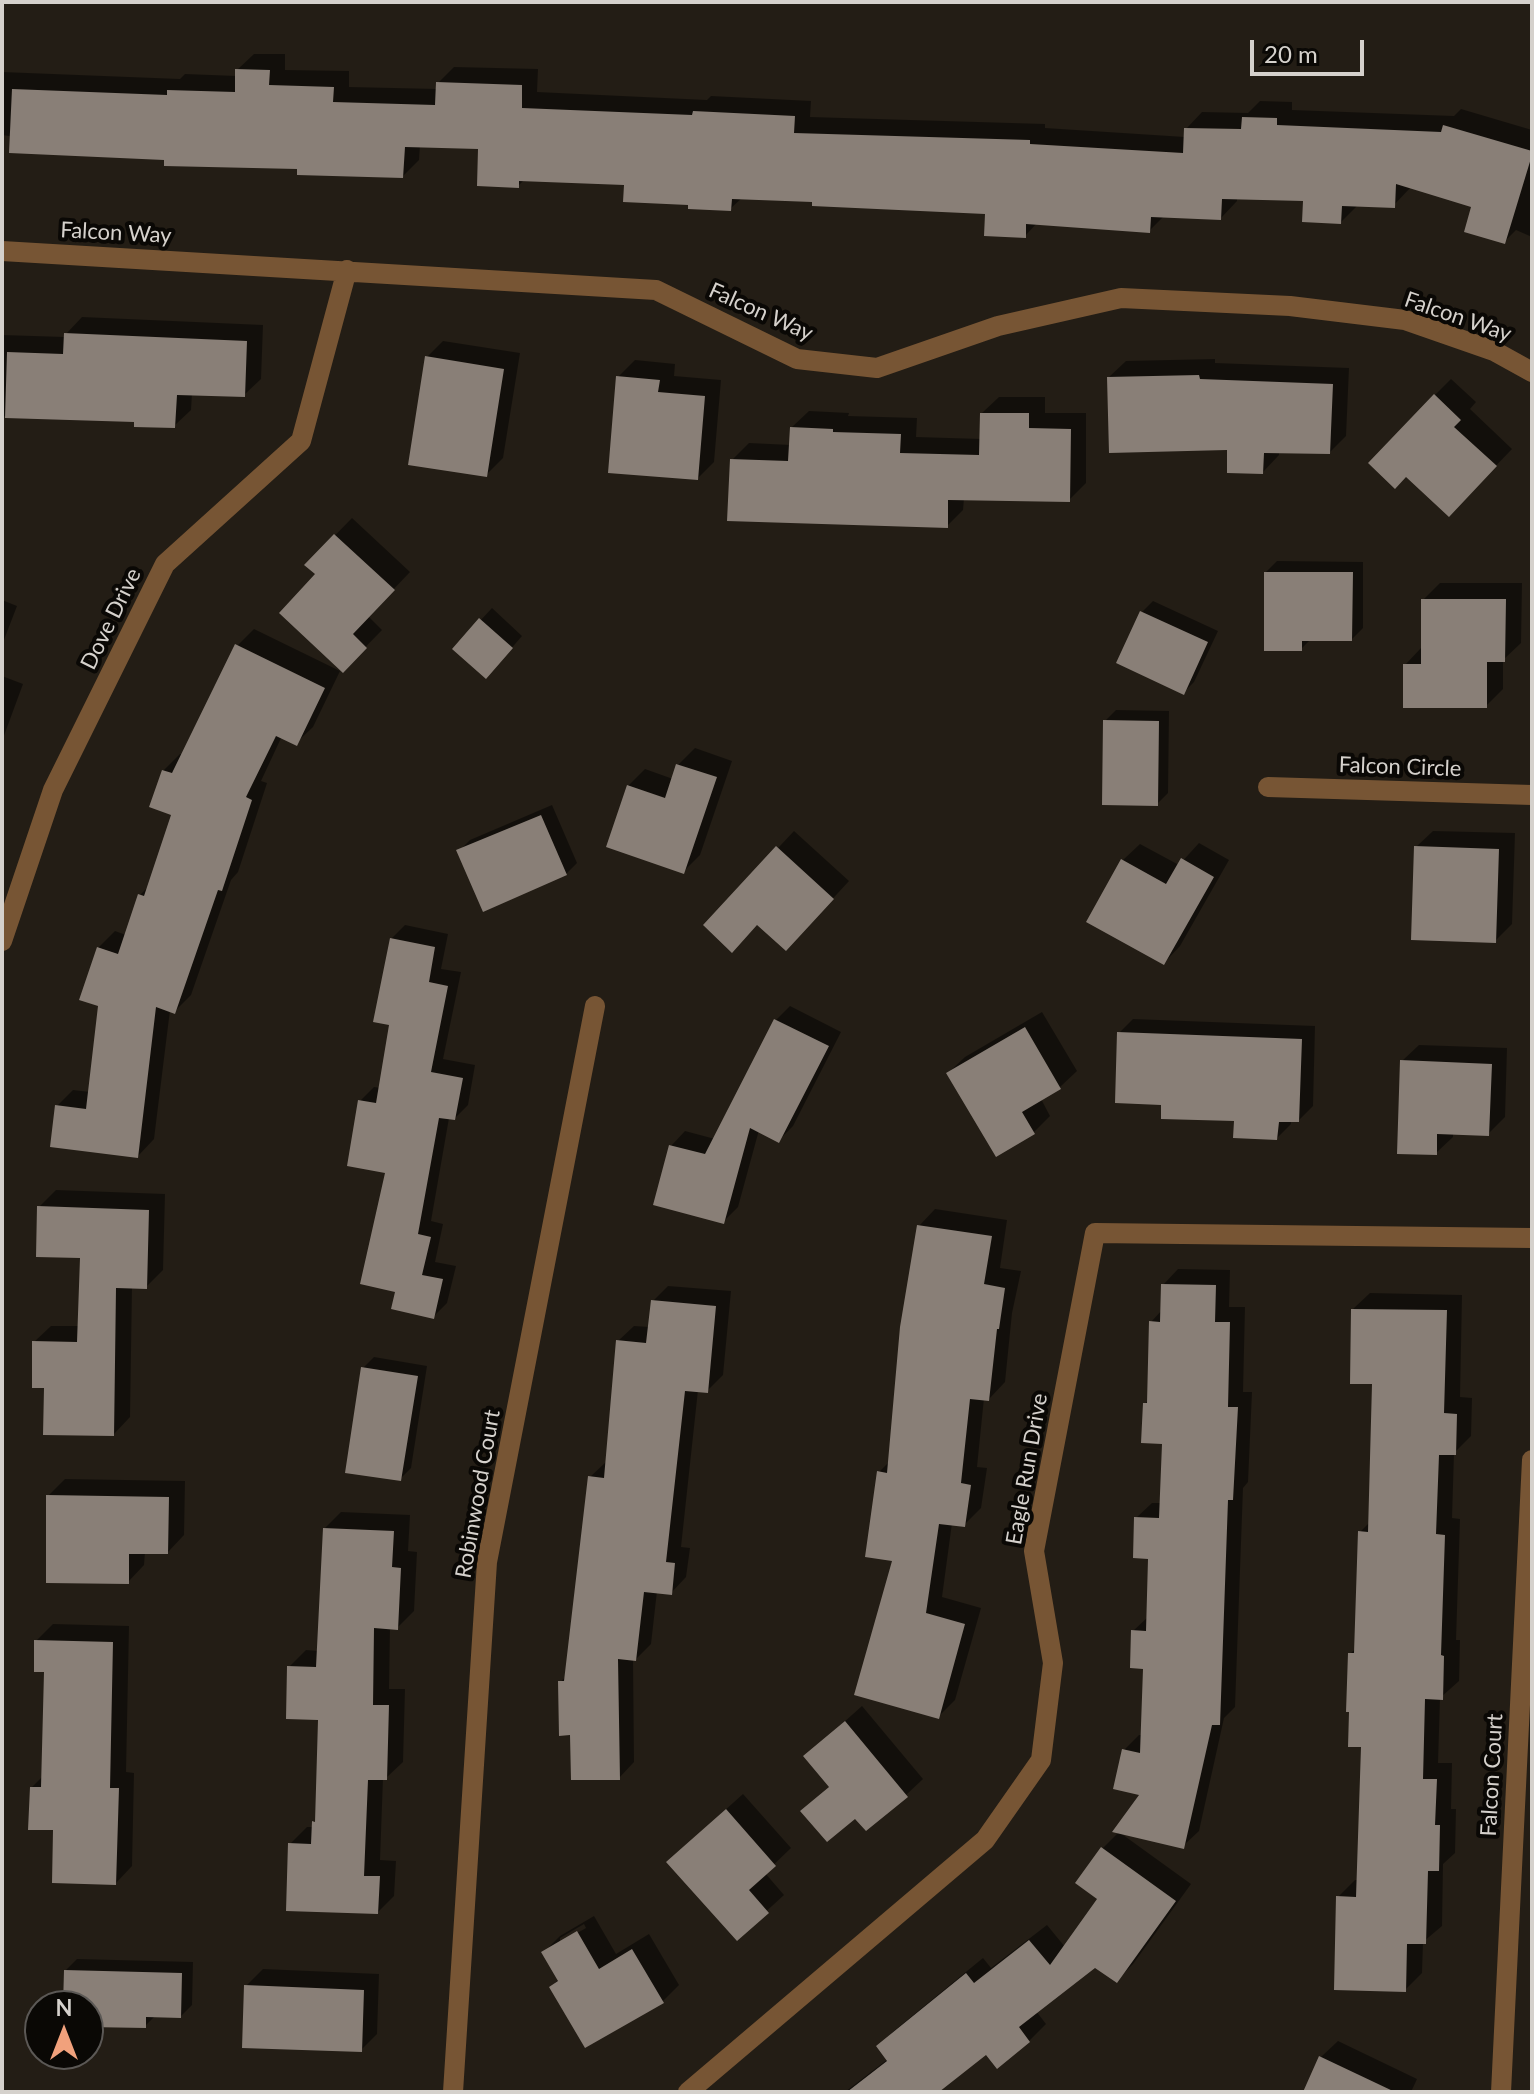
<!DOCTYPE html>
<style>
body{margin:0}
#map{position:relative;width:1534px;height:2094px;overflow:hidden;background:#231d15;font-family:Lato,sans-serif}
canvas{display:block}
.frame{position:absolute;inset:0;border:4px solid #d5d1cc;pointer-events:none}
.north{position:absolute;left:24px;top:1990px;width:80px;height:80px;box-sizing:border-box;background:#0a0805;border:2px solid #5b5855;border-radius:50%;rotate:0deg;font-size:22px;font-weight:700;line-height:32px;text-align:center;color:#d5d1cc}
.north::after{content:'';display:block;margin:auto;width:28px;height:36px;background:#f1a17c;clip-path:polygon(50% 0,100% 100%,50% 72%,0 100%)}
.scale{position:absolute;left:1250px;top:40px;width:114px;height:36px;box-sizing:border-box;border:4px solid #d5d1cc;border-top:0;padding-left:10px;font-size:24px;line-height:28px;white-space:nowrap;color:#d5d1cc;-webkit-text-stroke:6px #0a0805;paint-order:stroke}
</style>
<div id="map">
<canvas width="1534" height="2094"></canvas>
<div class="frame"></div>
<div class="north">N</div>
<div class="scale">20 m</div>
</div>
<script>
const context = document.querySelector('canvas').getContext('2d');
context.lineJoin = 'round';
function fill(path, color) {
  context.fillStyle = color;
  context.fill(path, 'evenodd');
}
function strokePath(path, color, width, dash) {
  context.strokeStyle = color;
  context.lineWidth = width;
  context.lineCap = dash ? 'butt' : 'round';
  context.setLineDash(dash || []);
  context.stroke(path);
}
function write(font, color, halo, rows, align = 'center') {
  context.font = font + ' Lato,sans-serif';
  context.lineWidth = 8;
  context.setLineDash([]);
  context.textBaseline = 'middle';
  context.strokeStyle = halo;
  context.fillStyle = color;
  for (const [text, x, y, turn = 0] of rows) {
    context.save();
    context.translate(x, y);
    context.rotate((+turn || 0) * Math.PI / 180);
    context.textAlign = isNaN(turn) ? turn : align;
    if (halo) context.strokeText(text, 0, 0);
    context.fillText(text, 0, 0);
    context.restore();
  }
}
fill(new Path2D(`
 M254,54H285V70L349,71V87L438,89V83L454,67L538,69L537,92L707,100L711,96L811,101L810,117L1045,124V128L1185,137L1186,129L1202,112L1248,113L1260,101L1292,102V110L1454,116L1461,109L1532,130V237L1516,230L1505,241L1474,206L1411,187L1394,205L1357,206L1341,222L1305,199L1237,197V201L1221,218L1164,216L1149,231L1037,223L1025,236L987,212L743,197L730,209L690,203L627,183L525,179L518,186L480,147L420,145L419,160L403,176L166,158L2,135V72L180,79L185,74L237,76V70Z
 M82,317L263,325L261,379L244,395L192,393L191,410L174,426L137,420L2,416V335L65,337L66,334Z
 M443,341L520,353L503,458L487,474L427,357Z
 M1215,359V363L1349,368L1346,436L1330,452L1279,451V455L1263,472L1230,448L1109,377L1126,361Z
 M635,360L675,364L674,376L721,380L714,462L698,478L618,377Z
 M1451,379L1476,402L1470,409L1512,449L1465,498L1435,395Z
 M999,397H1045V413H1086V483L1069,500L964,498L963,510L947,526L732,460L749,443L791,445L792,427L809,411L849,413L848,416L917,418L916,437L982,439V413Z
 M352,518L410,572L368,616L382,630L343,670L318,574L307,564Z
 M1277,561L1363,562V628L1352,639H1311L1301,649L1266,572Z
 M1440,583H1522L1521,643L1503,660V689L1486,706L1405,665L1421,648L1423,600Z
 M2,600L17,606L2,645Z
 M1153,601L1218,631L1194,682L1183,693L1142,612Z
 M492,608L522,636L496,666L454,649Z
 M254,629L340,671L313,727L296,743L282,736L261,781L267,783L238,872L231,880L191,995L175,1011L170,1010L154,1139L138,1156L57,1106L73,1090L90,1092L101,1005L98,948L115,931L126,935L140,895L150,885L174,813L163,771L180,754L183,755L237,646Z
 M2,676L23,684L2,741Z
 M1116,710L1169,711L1168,793L1157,804L1105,721Z
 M695,748L732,761L700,855L684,871L628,786L645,769L673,779L678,765Z
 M552,805L577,863L566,874L459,851L470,840Z
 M794,831L849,881L802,932L758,923L706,925Z
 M1433,831L1515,833L1512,924L1495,941L1416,847Z
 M1199,843L1229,860L1180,946L1164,963L1123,860L1140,844L1179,865Z
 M405,925L448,934L441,969L461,972L443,1059L475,1065L468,1105L455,1118H449L431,1221L443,1224L435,1262L456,1266L447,1303L434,1316L397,1291L388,1171L360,1101L374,1087L381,1088L392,1024V938Z
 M790,1006L841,1032L793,1126L779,1140L759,1130L738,1207L724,1221L671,1146L685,1131L715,1139L776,1020Z
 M1042,1012L1077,1071L1060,1087L1041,1099L1050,1116L1034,1132L948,1073L965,1057Z
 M1133,1019L1315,1026L1313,1106L1299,1120H1291V1124L1277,1138L1236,1119L1163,1103L1119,1033Z
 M1419,1045L1507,1048L1505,1117L1488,1134L1453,1133V1137L1436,1153L1402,1061Z
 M56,1190L165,1194L163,1270L146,1287L132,1286L130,1417L114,1434L46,1386L34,1342L51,1326H80L82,1256L39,1207Z
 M935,1209L1007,1220L1000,1268L1021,1271L1012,1313L1005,1382L989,1399L984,1398L977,1467L987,1468L981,1508L964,1525L952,1523L942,1597L981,1608L955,1700L938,1717L894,1559L879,1472L890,1461L919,1226Z
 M1178,1269L1230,1270L1229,1307H1245L1243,1392H1252L1248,1482L1243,1488L1235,1707L1224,1718L1199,1831L1183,1846L1142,1794L1124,1750L1139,1735H1143L1145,1667L1133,1631L1149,1616L1150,1557L1136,1518L1152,1503H1161L1164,1442L1145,1404L1149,1399L1151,1322L1162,1310L1163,1285Z
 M668,1286L731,1291L723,1375L707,1391L698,1390L681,1547L690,1548L686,1577L671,1593L657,1591L651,1644L636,1659H633L634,1762L619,1778L572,1733L560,1682L567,1676L590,1477L607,1461L618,1341L634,1326L650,1327L653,1301Z
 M1370,1293L1462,1295L1460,1397L1472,1398L1471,1436L1454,1453L1452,1518L1460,1519L1456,1640H1460L1459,1681L1440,1698L1438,1763H1452L1451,1809H1456L1455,1853L1443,1864L1442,1926L1423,1942L1422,1973L1405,1990L1338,1897L1355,1880H1359L1363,1745L1350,1654L1356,1648L1360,1532L1371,1521L1375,1383L1353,1309Z
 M374,1357L427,1366L411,1468L400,1479L363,1368Z
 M65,1479L185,1481L184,1535L168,1552H145L144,1565L128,1582L48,1496Z
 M341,1512L410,1515L408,1551L417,1552L414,1611L397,1628L390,1627L389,1689H405L403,1762L386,1778H383L380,1860L396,1861L394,1896L378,1912L290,1844L307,1827H314L317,1819L320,1718L289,1667L306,1650L319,1651L325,1528Z
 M53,1624L129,1626L126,1772L134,1773L132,1866L116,1883L55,1828L32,1787L43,1776L46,1670L36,1641Z
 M862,1706L923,1779L906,1795L803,1811L830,1786L806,1756Z
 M743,1794L791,1848L765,1873L784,1895L737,1938L685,1846Z
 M1119,1832L1191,1884L1133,1964L1116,1981L1095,1965L1036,2011L1046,2024L1029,2041L986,2052L936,2092H845L888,2059L878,2046L895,2030L983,1958L991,1968L1047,1925L1065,1947L1100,1899L1102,1849Z
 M594,1916L616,1954L649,1934L679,1985L662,2002L551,1987L559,1979L544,1952L560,1936ZM584,1924L586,1928L560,1943V1938Z
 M77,1959L193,1962L192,2005L181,2016L156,2015L145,2026L88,2025V2006H65L66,1970Z
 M263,1969L379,1974L377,2034L361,2050L246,1986Z
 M1338,2041L1417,2079L1411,2092H1305L1321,2057Z`), '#0007');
fill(new Path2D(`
 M235,69L270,70L269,85L334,87L333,102L435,105L436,82L522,85V108L692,115L693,111L795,116L794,133L1030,140V144L1183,153L1184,128L1241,129L1242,117L1277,118V125L1441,132L1443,125L1532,151V155L1505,244L1464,232L1471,207L1396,184L1395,208L1342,206L1341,224L1302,222L1303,201L1222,199L1221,220L1151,217L1150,233L1026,224V238L984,236L985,214L812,206V202L732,199L731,211L688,209V205L623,202L624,185L519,181V188L477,186L478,149L405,147L403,178L297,175V169L164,166V160L9,153L12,89L167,95V90L235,92Z
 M64,333L247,341L245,397L177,395L175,428L134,427V422L5,418L7,352L63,354Z
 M425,356L504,369L487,477L408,465Z
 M1199,375L1200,379L1333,384L1330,454L1264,453L1263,474L1227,473V450L1109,453L1107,377Z
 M616,376L660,380L658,392L705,396L698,480L608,473Z
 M1434,394L1461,420L1454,427L1497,466L1449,517L1406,477L1395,489L1368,463Z
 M980,413H1029V428L1071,429L1070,502L948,500V528L727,521L730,459L788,461L790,427L833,429V432L901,434L900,453L979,455Z
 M334,534L395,590L353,634L367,648L343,673L279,613L315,574L304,565Z
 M1264,572H1353L1352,641H1302V651H1264Z
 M1421,599H1506L1505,662H1487V708H1403V664H1421Z
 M1140,611L1208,642L1184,695L1116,663Z
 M479,618L513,648L486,679L452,649Z
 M235,644L325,688L297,746L276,736L246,797L252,800L222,891L218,890L175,1014L156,1007L138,1158L50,1147L55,1105L86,1109L98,1006L79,1000L97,947L118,954L138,894L144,896L171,815L149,807L162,770L172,773Z
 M1103,720L1159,721L1158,806L1102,805Z
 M676,764L717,777L684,874L606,847L627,785L665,798Z
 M541,815L567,875L483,912L456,850Z
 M776,846L834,899L786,951L757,925L732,953L703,925Z
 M1414,846L1499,849L1496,943L1411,940Z
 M1181,858L1214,877L1164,965L1086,922L1121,859L1166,884Z
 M390,938L435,947L429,982L448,986L431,1072L463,1078L455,1120L439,1118L418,1234L431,1237L422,1275L443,1279L434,1319L391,1309L395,1292L360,1284L385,1173L347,1166L358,1100L376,1103L389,1025L373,1022Z
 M774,1019L829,1046L779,1143L750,1128L724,1224L653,1205L669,1145L705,1154Z
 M1025,1027L1061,1089L1022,1112L1035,1134L996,1157L946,1073Z
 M1117,1032L1302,1039L1299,1122H1279L1277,1140L1233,1138L1234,1121L1161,1119V1105L1115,1103Z
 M1400,1060L1492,1064L1489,1136L1437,1134V1155L1397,1154Z
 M37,1206L149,1210L147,1289L116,1288L114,1436L43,1435L44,1388H32V1341L77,1342L80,1258L36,1257Z
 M917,1225L992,1236L984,1284L1005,1288L999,1329H997L989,1401L970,1399L961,1483L971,1485L965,1527L939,1524L926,1613L965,1624L939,1719L854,1695L892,1561L865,1557L877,1471L887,1473L900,1327Z
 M1161,1284L1216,1285L1215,1322H1230L1228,1407H1238L1233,1500H1228L1220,1725H1212L1184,1849L1112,1832L1139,1795L1113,1789L1122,1749L1140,1753L1143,1669L1130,1668L1131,1630L1146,1631L1148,1559L1133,1558L1134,1517L1159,1518L1162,1444L1141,1443L1143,1403H1147L1149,1321L1160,1322Z
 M651,1300L716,1306L708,1393L685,1391L666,1562L675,1563L672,1595L644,1592L636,1661L618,1659L620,1780H571L570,1735L559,1736L558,1681H564L588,1476L604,1478L616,1340L646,1343Z
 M1351,1309L1447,1310L1444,1413L1457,1414L1456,1455H1439L1436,1534L1445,1535L1441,1655L1444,1656L1443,1700L1425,1699L1423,1779H1437L1435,1825H1440L1439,1871H1428L1426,1944H1407L1406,1992L1334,1990L1336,1896L1356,1897L1361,1747H1348L1349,1712H1346L1348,1653H1354L1358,1531L1368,1532L1372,1384H1350Z
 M361,1367L418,1376L401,1481L345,1473Z
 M46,1495L169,1497L168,1554H129V1584L46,1583Z
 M323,1528L394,1531L392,1567L401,1568L398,1630L374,1628L373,1705H389L387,1780H368L364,1876H380L378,1914L286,1911L288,1843L311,1844L312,1821L315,1822L318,1720L286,1719L287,1666L316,1667Z
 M34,1640L113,1642L110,1788H119L116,1885L52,1883L53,1830H28L30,1787H41L44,1672H34Z
 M845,1721L908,1797L866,1831L855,1819L827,1842L800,1811L829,1787L803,1756Z
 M726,1809L776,1866L749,1890L769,1913L737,1941L666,1862Z
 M1101,1847L1176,1901L1117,1983L1095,1968L1019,2027L1030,2042L997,2069L986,2055L939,2092H847L887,2061L876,2046L966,1973L974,1983L1029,1940L1050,1965L1097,1899L1075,1883Z
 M577,1931L599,1969L632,1949L664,2003L585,2048L549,1987L558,1981L541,1952Z
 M64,1970L182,1973L181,2018L146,2017V2028L88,2027V2006H63Z
 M244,1985L364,1990L362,2052L242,2048Z
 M1319,2056L1395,2092H1303Z`), '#897f77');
strokePath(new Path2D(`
 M2,251L656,290L797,359L877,368L998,326L1121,298L1290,306L1405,320L1494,351L1532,372
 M1268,787L1532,795
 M2,941L53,790L165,564L301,441L347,270
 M453,2092L487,1562L595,1006
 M688,2092L985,1840L1041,1760L1053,1663L1034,1551L1095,1233L1532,1238
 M1501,2092L1532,1460`), '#775534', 20);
write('22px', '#d5d1cc', '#0a0805', [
 ["Falcon Way",116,233,3],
 ["Falcon Way",761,312,24],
 ["Falcon Way",1458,317,19],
 ["Dove Drive",111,619,-64],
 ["Falcon Circle",1400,767,2],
 ["Eagle Run Drive",1027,1469,-80],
 ["Robinwood Court",478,1494,-80],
 ["Falcon Court",1492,1775,-87]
]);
</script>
